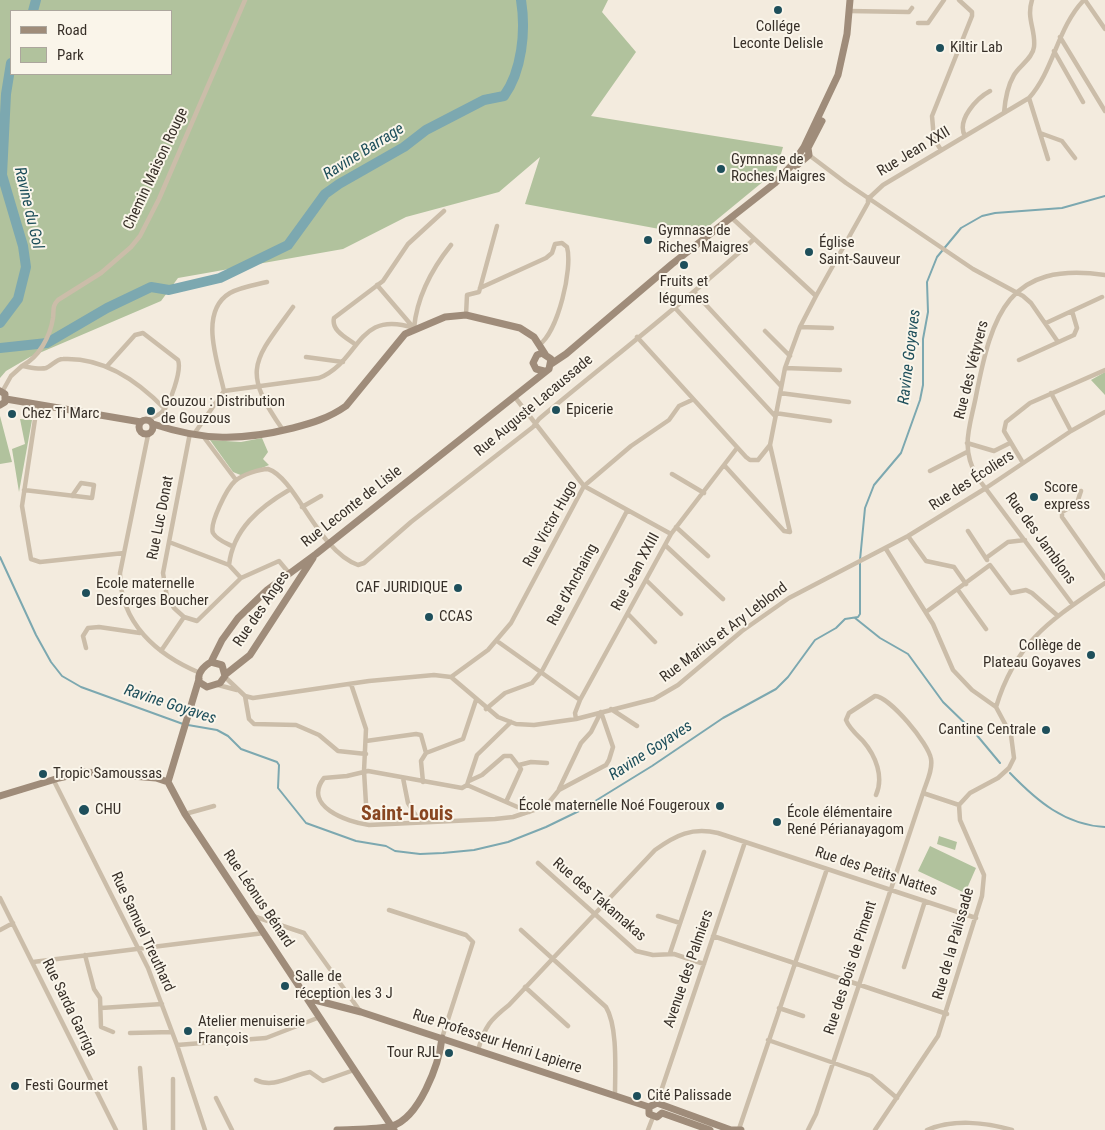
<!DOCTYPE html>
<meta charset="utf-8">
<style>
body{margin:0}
#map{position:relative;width:1105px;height:1130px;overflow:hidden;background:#f3ebde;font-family:"Roboto Condensed",sans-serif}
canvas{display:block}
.legend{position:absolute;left:10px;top:10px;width:162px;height:65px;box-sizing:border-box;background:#faf5ea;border:1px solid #aca69d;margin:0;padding:6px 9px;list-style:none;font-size:15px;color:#383029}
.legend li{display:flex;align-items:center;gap:10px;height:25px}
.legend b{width:25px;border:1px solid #aca69d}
</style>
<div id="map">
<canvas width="1105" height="1130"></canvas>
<ul class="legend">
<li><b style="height:6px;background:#9f8c7a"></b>Road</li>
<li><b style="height:14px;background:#b1c29d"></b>Park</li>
</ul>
</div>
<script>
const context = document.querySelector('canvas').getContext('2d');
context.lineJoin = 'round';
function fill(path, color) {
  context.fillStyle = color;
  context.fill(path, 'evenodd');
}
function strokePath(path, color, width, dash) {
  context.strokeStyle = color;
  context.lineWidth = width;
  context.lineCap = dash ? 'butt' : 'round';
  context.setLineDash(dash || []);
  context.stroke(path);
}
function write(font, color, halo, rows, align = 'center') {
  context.font = font + ' "Roboto Condensed",sans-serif';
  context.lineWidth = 4;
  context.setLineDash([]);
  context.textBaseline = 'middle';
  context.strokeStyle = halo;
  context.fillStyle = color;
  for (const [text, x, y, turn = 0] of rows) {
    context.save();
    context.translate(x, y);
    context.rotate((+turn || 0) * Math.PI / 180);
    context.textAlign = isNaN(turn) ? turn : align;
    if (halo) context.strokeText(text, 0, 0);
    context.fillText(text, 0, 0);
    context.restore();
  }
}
fill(new Path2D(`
 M0,0H608L602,12L636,52L591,116L783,147L776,171L697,236L525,204L540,157L499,192L406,217L343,249L178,278L161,301L30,357L6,371L0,378ZM11,11H171V74H11Z
 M1105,372V395L1091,380Z
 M0,416L12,462L0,464Z
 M20,419L32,420L19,492L12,449L25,444Z
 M262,438L268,452L263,459L269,465L243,476L233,472L210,440L241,442Z
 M939,836L957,842L955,850L937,844Z
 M930,846L976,868L965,893L918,871Z`), '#b1c29d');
strokePath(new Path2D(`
 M0,557L36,635L51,662L62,676L81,687L183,724
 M855,618L880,638L908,654L943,702L975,733L1000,763
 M188,725L217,730L228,736L241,749L277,762L279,765L278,788L306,823L356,841L386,846L395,851L420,854L443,853L474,850L508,842L546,827L579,811L652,766L723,718L776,689L788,677L815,640L836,628L845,619L858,617L860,614V560L865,508L874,485L901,453L920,400L923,385V339L928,312L927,282L937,257L961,228L982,216L995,213L1062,208L1105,196
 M1010,773C1037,801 1065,825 1105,827`), '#7ca8b0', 2);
strokePath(new Path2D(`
 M33,11L36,0
 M0,323L18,299L26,267L23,246L2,175L6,94L11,63
 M0,348L47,343L107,308L151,287L169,290L220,278L288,245L325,194L339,184L404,147L426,130L484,100L504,96C522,71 526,31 521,0`), '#7ca8b0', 10);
strokePath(new Path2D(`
 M1085,0L1105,29
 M849,11L909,12L912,8
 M918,23H928L944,0
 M1060,37L1105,111
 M1054,51L1083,102
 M1029,98L1048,159
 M1004,113C1005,100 1007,87 1014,75C1019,66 1033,58 1034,47C1036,30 1026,19 1032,0
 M1040,133L1062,141L1075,158
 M965,136C956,120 977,98 990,91
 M941,150L934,139L932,116L972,16V12L959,0
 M809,155L846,183L973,269L1023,296L1031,303L1058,342
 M732,218L816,296
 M377,285L413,327
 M480,288L546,258L552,253L555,244L562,243L567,247C573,268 558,332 539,345
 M695,293L781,386
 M676,309L775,416
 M466,315L467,295L479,292L497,226
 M1046,323L1102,297
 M800,327L832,328
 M414,328C417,297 431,270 451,245
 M765,331L790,356
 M637,337L746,457L750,460H758L770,445
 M356,345C347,338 331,331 334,318L383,281L408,244L444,211
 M306,357L343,362
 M1019,360L1074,335L1077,328L1072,311
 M108,365L135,335L143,333L178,360C182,370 170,405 162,412C158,416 153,416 149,420
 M22,366C39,357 50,337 53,318C54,310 52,306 58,300L101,273L131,247L140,236L159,199L245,0
 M785,368L840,370
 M224,391L319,378C361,361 356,309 414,328
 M2,392L11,376L22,366C29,367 39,370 46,368C52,366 56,359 63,359C103,357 138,381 165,409
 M780,393L849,402
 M1051,393L1071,431
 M514,396L584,486L671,534
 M37,406L22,506L31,559L40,562L124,553
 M775,413L830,421
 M283,430C241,370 253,362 293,307
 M190,433L163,573L167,597L174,608L184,617L197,621L241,578L279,561L289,573
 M194,434L224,391C218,363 198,312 230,293C241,287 255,285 267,282
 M148,435L120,573C120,623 157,655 200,673
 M203,436L236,480
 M967,443L994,451L1010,443
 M1023,463L1004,431L1006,422L1030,403L1105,370
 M725,466L784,531L790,532L770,445L785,368L800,327L816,296L868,203V199L883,185L1029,98C1054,70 1057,28 1084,0
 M930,471L967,452
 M672,474L704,493
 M24,490L92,498L94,485L81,483L72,496
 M1081,491L1077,503L1062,512V517L1105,578
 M302,507L321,496
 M676,527L708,556
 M968,531L987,560
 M908,536L926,561L954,567L966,584
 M169,542L229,565L241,578
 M665,545L723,599
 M232,546C226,543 217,540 213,533C209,524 227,488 235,481C242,475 259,469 268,469C296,478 318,551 358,565L364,563L411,522L533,427L539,419C611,359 684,303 753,240
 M986,558L1008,542L1025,540
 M229,565C233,529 260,507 289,490
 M646,580L681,614
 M958,590L986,629
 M1073,605L977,477C960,447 970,427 976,396C992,314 1008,261 1105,275
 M926,612L990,565L1011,593L1026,590L1032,593L1058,616
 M628,614L655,642
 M497,641L580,700
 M86,648L83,636L88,628L99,627L140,633
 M161,651L184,617
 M225,677L245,696L253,698L369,681L434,675L451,677L498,717L516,724L534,725L576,719L654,699L678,685L742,631L789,598L908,536L986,488L1071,431L1105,412
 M451,677L488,650L511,623L584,486L631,446L669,420L679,406L692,400
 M351,684L366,729L364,771L366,804
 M218,685L237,690
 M245,696L249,719L254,724L296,725L319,735L338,751L366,754
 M996,707C1016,641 1051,620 1105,583
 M486,709L505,693L532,683L542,671L627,511
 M611,709L637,726
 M576,719L575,713L580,700L671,534L737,448
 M511,722L477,755L467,785L462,788L368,771L347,776L324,778C302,806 347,822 369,825L495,819L513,817L546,806L559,790L606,765L609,760L613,747L601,712
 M366,741L416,734L421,735L426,753L421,761L423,782
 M426,753L463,739L476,700
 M519,765L531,762L547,763
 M403,778L408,803L420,822
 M53,779L148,968L177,1045L205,1130
 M469,781L482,775L504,756H511L521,769L506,802
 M467,785L529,812
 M559,789L581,743L591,732L601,712
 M923,793L959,805
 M185,814L214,806
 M538,863L636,951L653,955L674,954L704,964
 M0,898L116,1130
 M389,910L466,935L473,942L442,1038
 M253,916L304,933L360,1011
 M658,916L680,923
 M0,930L13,923
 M521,930L606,1007C618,1027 615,1071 615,1095
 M713,936L947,1014
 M670,953L704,852
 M85,955L94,989L100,998L101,1027L113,1032
 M33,962L264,933
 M904,967L925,901
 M525,987L568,1026
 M101,1008L162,1004
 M779,1008L803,1016
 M130,1033L172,1032
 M768,1040L871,1076L897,1098
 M177,1045L266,1038L320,1017
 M478,1050C485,1026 490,1020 509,1005L655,850C676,835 692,827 718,833L976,918
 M140,1068L145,1130
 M256,1080C274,1089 292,1075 310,1072L323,1081L354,1070
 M216,1098L232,1130
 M657,1103L745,842
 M739,1129L827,869
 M173,1130V1079
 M648,1130L653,1117
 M808,1130L816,1114L923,793C926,783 933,770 931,759C929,744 890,697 875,696L849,713L846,720C849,728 857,735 863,741C876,756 884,777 876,795
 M875,1130L938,1036L982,896L984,875L960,820L959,805L970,793L998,778L1009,768L1014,758L1011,735L996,707L972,690L953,670L933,624L886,549
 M927,1130C953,1119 985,1122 1012,1130`), '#cbbda9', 4.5);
strokePath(new Path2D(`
 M796,166L809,155L808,148L822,121
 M551,364L566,354L672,264L775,183L791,166L804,147L838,75L847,34L850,0
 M0,391L5,394V402L0,405
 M6,399L141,422
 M139 427a7 7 0 1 1 14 0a7 7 0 1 1-14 0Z
 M153,424C204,441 241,441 293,428C312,423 329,418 346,406L405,334L445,317L466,315L520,328L534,337L545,354
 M211,662L222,640L238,618L267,590L316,554L549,369L551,359L542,353L537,355L533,363L536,369L544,371
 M211,662L222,665L225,676L220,683L207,687L199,682C197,673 204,666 211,662Z
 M226,674L250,655L313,558
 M168,782L185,814L394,1130
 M168,782L199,679
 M0,796L59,778L85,772L156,778L168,782
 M307,998L361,1012L649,1107
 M649,1107L657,1103L731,1130
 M649,1107V1114L657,1117L662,1113L710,1130
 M337,1130C354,1129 376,1130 392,1126C419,1118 439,1065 442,1038
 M731,1130H741`), '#9f8c7a', 7);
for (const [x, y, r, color] of [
 [778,10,5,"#1e4f5b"],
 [940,48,5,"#1e4f5b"],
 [721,169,5,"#1e4f5b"],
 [648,240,5,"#1e4f5b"],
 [809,252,5,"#1e4f5b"],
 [684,265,5,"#1e4f5b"],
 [556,410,5,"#1e4f5b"],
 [151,411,5,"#1e4f5b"],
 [12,414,5,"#1e4f5b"],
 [1034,497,5,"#1e4f5b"],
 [458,588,5,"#1e4f5b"],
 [86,593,5,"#1e4f5b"],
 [429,617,5,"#1e4f5b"],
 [1091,655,5,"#1e4f5b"],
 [1046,730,5,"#1e4f5b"],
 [43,774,5,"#1e4f5b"],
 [720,806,5,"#1e4f5b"],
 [84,810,6,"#1e4f5b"],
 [777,822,5,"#1e4f5b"],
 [285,986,5,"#1e4f5b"],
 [188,1031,5,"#1e4f5b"],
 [449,1053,5,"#1e4f5b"],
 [15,1086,5,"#1e4f5b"],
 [637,1096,5,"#1e4f5b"]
]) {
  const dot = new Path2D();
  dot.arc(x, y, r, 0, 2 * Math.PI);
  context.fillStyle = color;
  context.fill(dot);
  strokePath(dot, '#faf5ea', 2);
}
write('15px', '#383029', '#faf5ea', [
 ["Collége",778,27,"center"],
 ["Leconte Delisle",778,44,"center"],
 ["Kiltir Lab",950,48],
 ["Gymnase de",731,160],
 ["Roches Maigres",731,177],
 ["Gymnase de",658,231],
 ["Riches Maigres",658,248],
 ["Église",819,243],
 ["Saint-Sauveur",819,260],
 ["Fruits et",684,282,"center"],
 ["légumes",684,299,"center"],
 ["Gouzou : Distribution",161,402],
 ["de Gouzous",161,419],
 ["Epicerie",566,410],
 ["Chez Ti Marc",22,414],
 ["Score",1044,488],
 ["express",1044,505],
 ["Ecole maternelle",96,584],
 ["Desforges Boucher",96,601],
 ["CAF JURIDIQUE",448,588,"right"],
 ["CCAS",439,617],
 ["Collège de",1081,646,"right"],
 ["Plateau Goyaves",1081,663,"right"],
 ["Cantine Centrale",1036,730,"right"],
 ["Tropic Samoussas",53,774],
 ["École maternelle Noé Fougeroux",710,806,"right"],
 ["CHU",95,810],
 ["École élémentaire",787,813],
 ["René Périanayagom",787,830],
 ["Salle de",295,977],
 ["réception les 3 J",295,994],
 ["Atelier menuiserie",198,1022],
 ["François",198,1039],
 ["Tour RJL",439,1053,"right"],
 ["Festi Gourmet",25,1086],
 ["Cité Palissade",647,1096]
], 'left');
write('15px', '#383029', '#faf5ea', [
 ["Rue Jean XXII",914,152,-31],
 ["Chemin Maison Rouge",156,169,-65],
 ["Rue des Vétyvers",972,370,-76],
 ["Rue Auguste Lacaussade",534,406,-40],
 ["Rue des Écoliers",972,481,-33],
 ["Rue Leconte de Lisle",352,507,-38],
 ["Rue Luc Donat",161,518,-79],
 ["Rue Victor Hugo",551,524,-61],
 ["Rue des Jamblons",1040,539,54],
 ["Rue Jean XXIII",636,572,-62],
 ["Rue d'Anchaing",573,585,-62],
 ["Rue des Anges",262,609,-56],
 ["Rue Marius et Ary Leblond",724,633,-37],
 ["Rue des Petits Nattes",876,872,18],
 ["Rue Léonus Bénard",258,899,56],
 ["Rue des Takamakas",599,900,41],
 ["Rue Samuel Treuthard",142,932,65],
 ["Rue de la Palissade",954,944,-74],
 ["Rue des Bois de Piment",851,968,-72],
 ["Avenue des Palmiers",689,969,-71],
 ["Rue Sarda Garriga",69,1008,64],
 ["Rue Professeur Henri Lapierre",497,1042,18]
]);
write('italic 16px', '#1e4f5b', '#faf5ea', [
 ["Ravine Barrage",364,152,-32],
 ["Ravine du Gol",28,208,77],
 ["Ravine Goyaves",910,357,-83],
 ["Ravine Goyaves",170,705,18],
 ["Ravine Goyaves",651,751,-33]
]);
write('bold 20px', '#884621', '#faf5ea', [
 ["Saint-Louis",407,815]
]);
</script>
